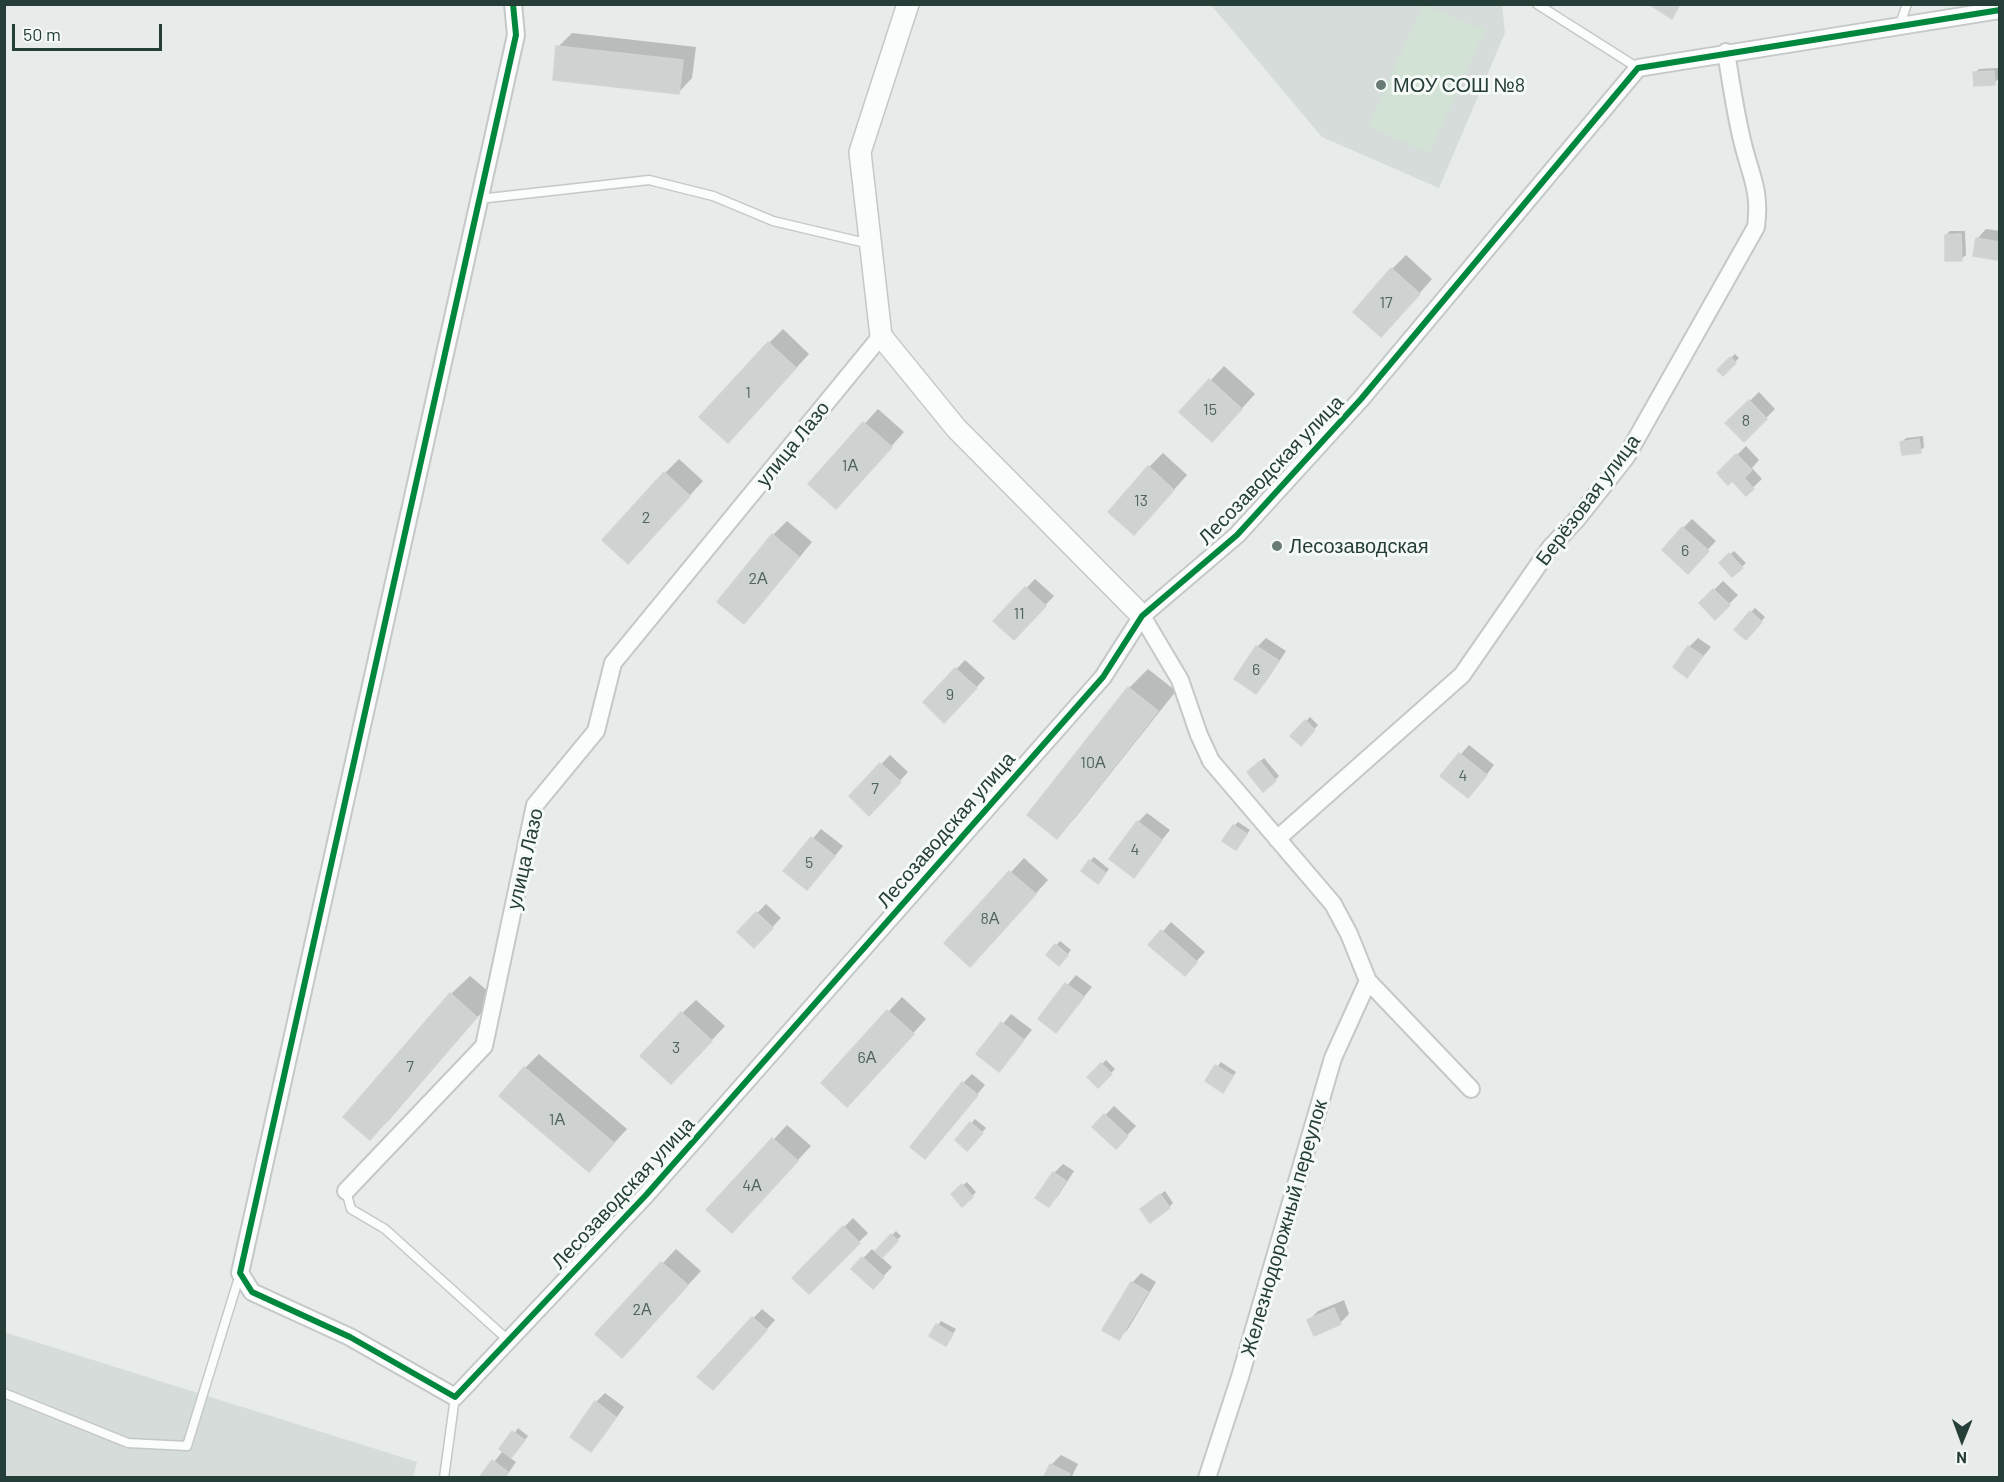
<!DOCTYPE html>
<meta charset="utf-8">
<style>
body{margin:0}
#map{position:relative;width:2004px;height:1482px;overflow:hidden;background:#e7ebe9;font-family:Barlow,sans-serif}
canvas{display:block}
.frame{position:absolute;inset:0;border:6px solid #253e37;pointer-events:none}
.north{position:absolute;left:1932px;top:1410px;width:60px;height:60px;-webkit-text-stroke:4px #f6faf7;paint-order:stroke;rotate:181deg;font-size:16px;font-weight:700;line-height:24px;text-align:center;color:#253e37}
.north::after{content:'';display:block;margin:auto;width:21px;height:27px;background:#253e37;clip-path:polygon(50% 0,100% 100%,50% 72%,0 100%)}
.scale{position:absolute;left:12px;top:24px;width:150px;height:27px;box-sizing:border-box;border:3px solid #253e37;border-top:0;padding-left:8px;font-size:18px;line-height:21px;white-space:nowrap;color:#253e37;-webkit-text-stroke:4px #f6faf7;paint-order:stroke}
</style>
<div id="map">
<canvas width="2004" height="1482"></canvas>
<div class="frame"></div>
<div class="north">N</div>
<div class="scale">50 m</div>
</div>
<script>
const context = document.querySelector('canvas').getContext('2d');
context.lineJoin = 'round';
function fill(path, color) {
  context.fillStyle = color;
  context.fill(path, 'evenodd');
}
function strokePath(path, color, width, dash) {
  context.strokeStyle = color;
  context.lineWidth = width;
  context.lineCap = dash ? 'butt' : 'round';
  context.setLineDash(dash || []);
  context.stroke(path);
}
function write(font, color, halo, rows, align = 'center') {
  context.font = font + ' Barlow,sans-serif';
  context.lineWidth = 6;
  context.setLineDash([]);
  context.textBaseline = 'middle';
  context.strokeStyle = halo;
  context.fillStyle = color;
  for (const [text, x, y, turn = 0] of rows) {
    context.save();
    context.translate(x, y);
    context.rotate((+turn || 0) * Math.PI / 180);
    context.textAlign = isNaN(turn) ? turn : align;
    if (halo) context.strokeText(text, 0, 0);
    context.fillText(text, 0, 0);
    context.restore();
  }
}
fill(new Path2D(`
 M1211,5H1502L1505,33L1439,188L1322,137Z
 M4,1332L417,1462L413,1477H5Z`), '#d5dcd9');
fill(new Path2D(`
 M1423,5L1485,30L1429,153L1368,126Z`), '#d2e3d6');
fill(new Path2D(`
 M572,33L696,47L692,78L678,93L558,47Z
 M1998,68V79L1994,84L1975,73L1979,69Z
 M1986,229L2000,231V255L1997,258L1977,239Z
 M1950,231H1965L1966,255L1961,259L1946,235Z
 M1406,255L1432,279L1395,321L1392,269Z
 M783,329L809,354L742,427L769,343Z
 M1735,354L1739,358L1723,374L1719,370Z
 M1224,366L1255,394L1226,426L1181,412Z
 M1759,392L1775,409L1744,440L1727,423Z
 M878,409L904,432L850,493L810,484Z
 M1923,436L1924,447L1920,451L1902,442L1906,438Z
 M1746,446L1759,460L1752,468L1762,479L1746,494L1732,479L1719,473Z
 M1163,453L1187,475L1148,519L1149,467Z
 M679,459L703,481L642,548L665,473Z
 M1692,519L1716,541L1687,572L1683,528Z
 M787,521L812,542L758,608L744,622L773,535Z
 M1734,551L1746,563L1732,575L1721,563Z
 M1035,579L1054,596L1014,638L995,621Z
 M1723,581L1738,595L1715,618L1701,603Z
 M1755,608L1765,617L1750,634L1751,612Z
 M1266,638L1286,651L1265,683L1256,692L1236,678L1257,647Z
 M1698,638L1711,647L1687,676L1689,647Z
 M965,660L985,678L953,712L925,702Z
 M1148,669L1176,691L1075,818L1057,837L1129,688Z
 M1310,717L1318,725L1301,744L1292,736Z
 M1469,745L1494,765L1477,787L1442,776Z
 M890,755L908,772L878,805L851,796Z
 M1264,758L1279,776L1275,780L1253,768Z
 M1147,813L1170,830L1133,876L1138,822Z
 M1238,822L1250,830L1239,844L1234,826Z
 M821,829L843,846L816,879L785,871Z
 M1094,857L1109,869L1102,878L1090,861Z
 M1024,858L1048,880L984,951L946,943Z
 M766,904L781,918L754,946L739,932Z
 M1171,922L1205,952L1193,965L1151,945Z
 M1060,941L1071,950L1063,960L1048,955Z
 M1076,975L1092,987L1056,1031L1040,1018Z
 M470,976L495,997L389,1120L370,1138L451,994Z
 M902,997L926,1019L861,1091L823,1083Z
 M696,1000L725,1026L685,1069L682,1013Z
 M1011,1014L1032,1030L999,1070L978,1054Z
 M539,1054L627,1129L589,1170L525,1068Z
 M1106,1060L1115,1069L1098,1085L1089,1077Z
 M1221,1062L1236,1072L1223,1091L1207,1080Z
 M972,1074L985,1085L925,1157L963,1083Z
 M1114,1106L1136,1126L1116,1147L1094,1127Z
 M975,1119L986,1128L971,1145L957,1140Z
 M787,1125L811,1146L732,1231L709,1210Z
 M1063,1164L1074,1171L1058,1196L1049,1205L1054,1173Z
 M967,1182L976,1192L972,1196L957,1190Z
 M1165,1191L1173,1203L1169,1207L1146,1205Z
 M853,1218L868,1233L809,1292L794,1278Z
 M896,1231L901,1236L881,1257L892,1267L873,1287L853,1269L872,1249L876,1253Z
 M676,1249L701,1271L635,1342L597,1334Z
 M1141,1273L1156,1282L1128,1329L1119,1338L1104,1329L1132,1283Z
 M1344,1300L1349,1314L1340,1323L1309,1320L1318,1311Z
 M762,1309L775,1320L722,1379L699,1377Z
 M941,1321L956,1329L946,1344L931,1335Z
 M605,1393L624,1407L600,1441L591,1450L596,1402Z
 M518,1428L528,1436L510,1458L516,1462L505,1478H481L503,1451Z
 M1061,1455L1078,1464L1071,1478H1045L1052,1464Z`), '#0003');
const building = new Path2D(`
 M1649,4H1680L1672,19Z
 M556,46L683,60L679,94L553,80Z
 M1994,71L1995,85L1974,86L1973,72Z
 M1961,234L1962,261H1945V235Z
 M1976,238L2000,242L1997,260L1973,256Z
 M1391,268L1420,294L1381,337L1353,312Z
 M768,342L796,368L728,443L699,417Z
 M1730,357L1736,363L1723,376L1717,370Z
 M1209,379L1242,409L1212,442L1179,412Z
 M1749,400L1767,419L1744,442L1725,423Z
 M863,422L892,447L836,509L808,484Z
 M1919,439L1921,453L1902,455L1900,442Z
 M1736,454L1752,470L1744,478L1754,489L1746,496L1732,481L1728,485L1717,473Z
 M1148,466L1174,490L1134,535L1108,512Z
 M664,472L690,496L628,564L602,540Z
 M1682,527L1709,551L1688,574L1662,550Z
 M772,534L799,557L744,624L717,602Z
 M1729,553L1743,568L1732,577L1719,563Z
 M1025,587L1046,606L1014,640L993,621Z
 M1713,589L1730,605L1715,620L1699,603Z
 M1750,611L1762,622L1746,640L1734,630Z
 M1256,646L1279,661L1256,694L1234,679Z
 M1688,646L1703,656L1687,678L1673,667Z
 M955,668L977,688L944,723L923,702Z
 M1128,687L1158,711L1057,839L1027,815Z
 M1305,720L1315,730L1301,746L1290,736Z
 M1459,753L1487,775L1468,798L1440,776Z
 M1260,761L1276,781L1263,792L1247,772Z
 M880,763L901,782L869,816L849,796Z
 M1137,821L1162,840L1134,878L1109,859Z
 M1233,825L1247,834L1236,850L1222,841Z
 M811,837L835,856L807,890L783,871Z
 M1089,860L1106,873L1098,884L1081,871Z
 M1009,871L1036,894L970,967L944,943Z
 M756,912L773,928L754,948L737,932Z
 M1161,930L1197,962L1185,976L1148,945Z
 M1055,944L1068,955L1059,966L1046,955Z
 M1065,983L1084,997L1056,1033L1038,1019Z
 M450,993L477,1017L370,1140L343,1117Z
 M887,1010L914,1034L847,1107L821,1083Z
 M681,1012L712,1041L671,1084L640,1056Z
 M1001,1022L1024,1040L999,1072L976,1054Z
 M1101,1063L1112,1074L1098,1088L1087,1077Z
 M1215,1065L1233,1076L1223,1093L1205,1081Z
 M524,1067L614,1143L589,1172L499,1096Z
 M962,1082L978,1095L925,1159L910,1147Z
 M1104,1114L1128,1136L1116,1149L1092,1127Z
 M970,1122L983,1133L967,1151L955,1140Z
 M772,1138L798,1161L732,1233L706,1210Z
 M1053,1172L1066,1181L1049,1207L1035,1198Z
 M962,1184L973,1197L962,1207L951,1194Z
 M1160,1194L1170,1208L1150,1223L1140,1209Z
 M843,1226L860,1243L809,1294L792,1278Z
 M891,1234L898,1241L882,1258L875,1251Z
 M862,1257L884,1277L873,1289L851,1269Z
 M661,1262L688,1285L622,1358L595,1334Z
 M1131,1282L1148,1292L1119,1340L1102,1330Z
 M1334,1308L1341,1324L1314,1336L1307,1320Z
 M752,1317L767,1330L713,1390L697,1377Z
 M936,1324L953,1334L946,1346L929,1336Z
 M595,1401L616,1417L591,1452L570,1437Z
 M512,1431L525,1440L511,1458L499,1449Z
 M492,1460L508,1472L504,1478H479Z
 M1050,1464L1070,1474L1067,1478H1043Z`);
fill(building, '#ced2d0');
strokePath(building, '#d0d4d2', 1.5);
const service = new Path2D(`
 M1537,4L1638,68
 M1900,24L1907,4
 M479,199L649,180L713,196L773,221L870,244
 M346,1191L351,1209L385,1229L508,1340
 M4,1393L128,1443L187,1446L240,1274
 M444,1478L455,1397`);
const minor = new Path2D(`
 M513,4L516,35L240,1273L252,1292L350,1337L455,1397L646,1195L1103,677L1142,616L1237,535L1361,399L1638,68L2000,10
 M1142,616L1180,680L1199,735L1211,761L1333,904L1349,934L1368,981L1471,1089
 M1277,839L1462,675L1550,548L1577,519L1626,457L1756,227C1761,189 1750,175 1742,140C1735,111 1731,82 1726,52
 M346,1191L484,1046L535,805L596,731L613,663L881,336
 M1207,1478L1240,1377L1333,1058L1368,981`);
const tertiary = new Path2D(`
 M908,4L860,152L881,336L956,428L1142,616`);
strokePath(service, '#c4c8c6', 11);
strokePath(minor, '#c4c8c6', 20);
strokePath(tertiary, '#c4c8c6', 24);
strokePath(service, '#fbfcfc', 8);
strokePath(minor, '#fbfcfc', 16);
strokePath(tertiary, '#fbfcfc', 21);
strokePath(new Path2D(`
 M513,4L516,35L240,1273L252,1292L350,1337L455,1397L646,1195L1103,677L1142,616L1237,535L1361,399L1638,68L2000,10`), '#00873e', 6);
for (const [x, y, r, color] of [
 [1381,85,6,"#697b75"],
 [1277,546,6,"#697b75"]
]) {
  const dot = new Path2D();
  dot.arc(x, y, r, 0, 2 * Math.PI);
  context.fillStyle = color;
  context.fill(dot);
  strokePath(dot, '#f6faf7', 2);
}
write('16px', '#50645e', null, [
 ["17",1386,303],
 ["1",748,393],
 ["15",1210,410],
 ["8",1746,421],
 ["1А",850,466],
 ["13",1141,501],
 ["2",646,518],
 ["6",1685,551],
 ["2А",758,579],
 ["11",1019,614],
 ["6",1256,670],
 ["9",950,695],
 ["10А",1093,763],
 ["4",1463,776],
 ["7",875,789],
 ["4",1135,850],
 ["5",809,863],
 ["8А",990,919],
 ["3",676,1048],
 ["6А",867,1058],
 ["7",410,1067],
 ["1А",557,1120],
 ["4А",752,1186],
 ["2А",642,1310]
]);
write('20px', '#253e37', '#f6faf7', [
 ["МОУ СОШ №8",1393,85],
 ["Лесозаводская",1289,546]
], 'left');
write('20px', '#253e37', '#f6faf7', [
 ["улица Лазо",793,444,-51],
 ["Лесозаводская улица",1271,470,-46],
 ["Берёзовая улица",1588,500,-53],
 ["Лесозаводская улица",946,830,-49],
 ["улица Лазо",525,859,-77],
 ["Лесозаводская улица",623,1193,-47],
 ["Железнодорожный переулок",1284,1228,-74]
]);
</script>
